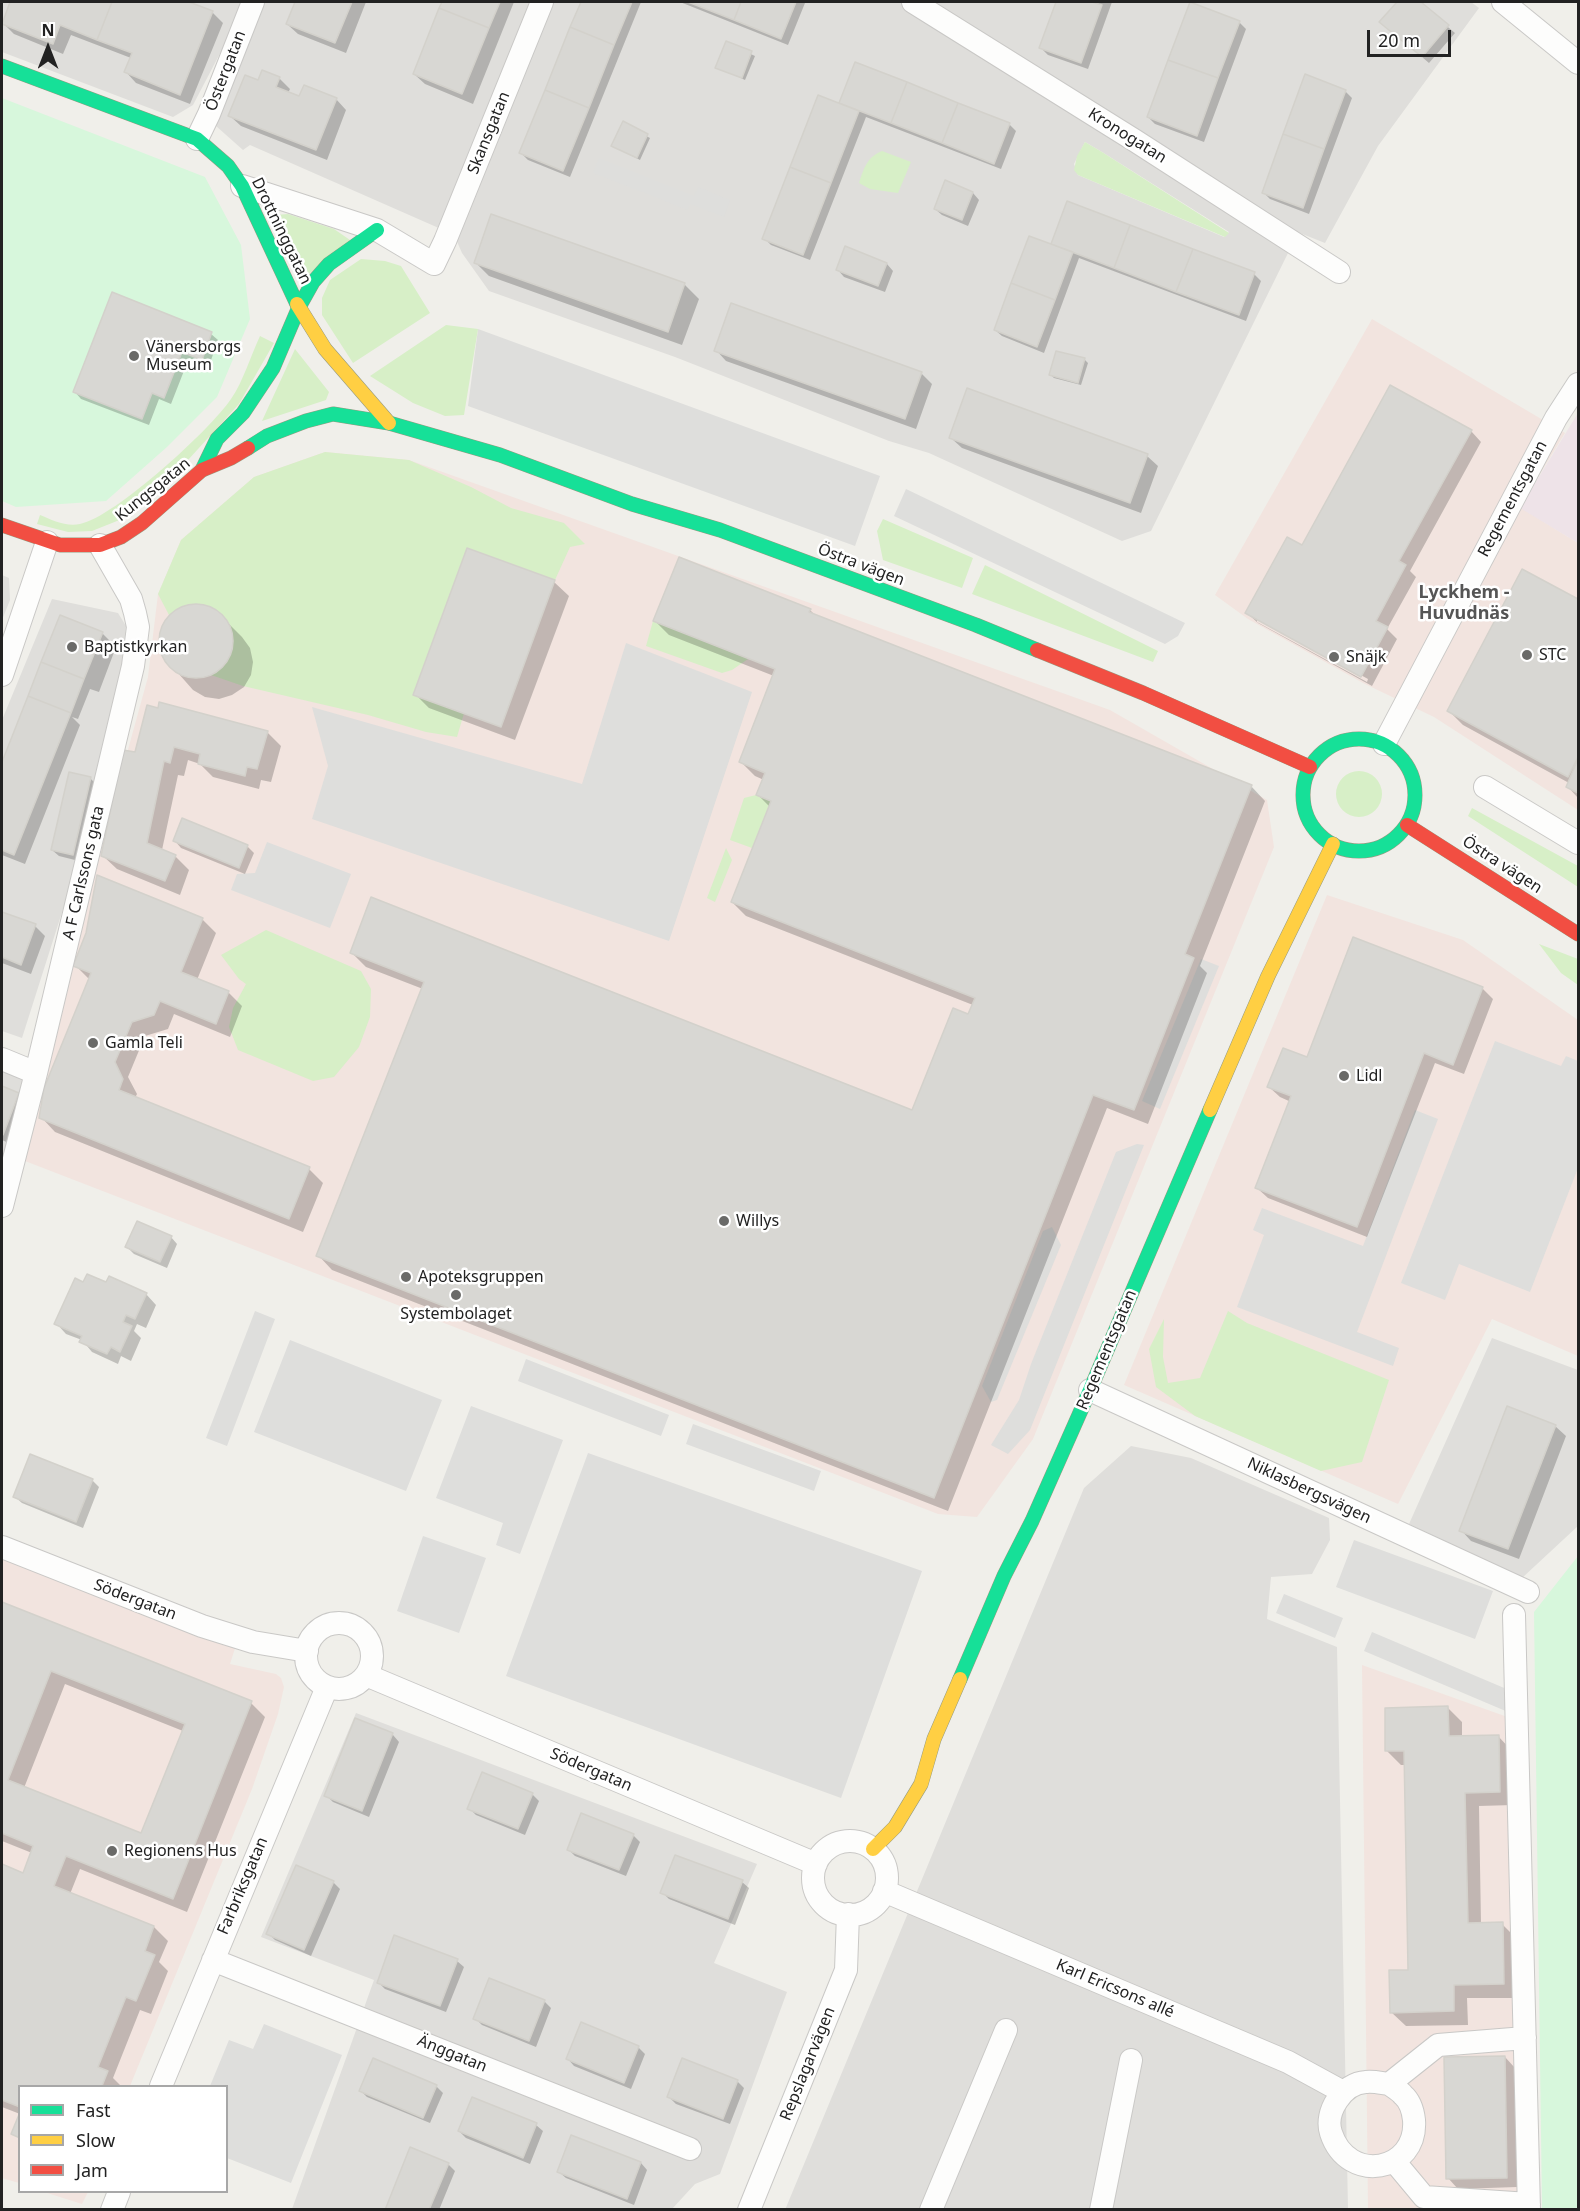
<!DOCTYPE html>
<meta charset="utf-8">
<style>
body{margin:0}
#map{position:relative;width:1580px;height:2211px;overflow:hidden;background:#f0efea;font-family:"Noto Sans",sans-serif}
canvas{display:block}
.frame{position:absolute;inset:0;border:3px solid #222;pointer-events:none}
.legend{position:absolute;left:18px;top:2085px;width:210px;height:108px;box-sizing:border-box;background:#fff;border:2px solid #a7a7a7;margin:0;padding:8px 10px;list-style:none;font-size:18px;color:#222}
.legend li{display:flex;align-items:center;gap:12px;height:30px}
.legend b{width:30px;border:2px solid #a7a7a7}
.north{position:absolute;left:18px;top:18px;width:60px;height:60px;-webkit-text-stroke:4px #fff;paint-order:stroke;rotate:0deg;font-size:16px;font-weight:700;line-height:24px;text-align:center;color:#222}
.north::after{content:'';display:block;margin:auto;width:21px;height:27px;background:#222;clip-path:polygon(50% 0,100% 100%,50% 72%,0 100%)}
.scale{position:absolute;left:1367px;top:30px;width:84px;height:27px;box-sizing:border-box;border:3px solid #222;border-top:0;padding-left:8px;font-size:18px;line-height:21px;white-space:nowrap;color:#222;-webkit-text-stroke:4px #fff;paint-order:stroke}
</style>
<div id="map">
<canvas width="1580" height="2211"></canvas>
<div class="frame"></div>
<ul class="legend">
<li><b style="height:8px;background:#16e098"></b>Fast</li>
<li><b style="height:8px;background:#ffcf43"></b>Slow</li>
<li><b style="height:8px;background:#f24e42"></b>Jam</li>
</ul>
<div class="north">N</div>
<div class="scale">20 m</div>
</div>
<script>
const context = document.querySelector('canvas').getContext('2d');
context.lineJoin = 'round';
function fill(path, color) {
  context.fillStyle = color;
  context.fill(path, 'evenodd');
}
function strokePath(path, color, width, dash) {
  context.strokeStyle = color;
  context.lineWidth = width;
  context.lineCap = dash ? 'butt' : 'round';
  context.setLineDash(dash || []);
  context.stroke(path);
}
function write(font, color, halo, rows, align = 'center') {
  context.font = font + ' "Noto Sans",sans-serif';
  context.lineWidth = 5;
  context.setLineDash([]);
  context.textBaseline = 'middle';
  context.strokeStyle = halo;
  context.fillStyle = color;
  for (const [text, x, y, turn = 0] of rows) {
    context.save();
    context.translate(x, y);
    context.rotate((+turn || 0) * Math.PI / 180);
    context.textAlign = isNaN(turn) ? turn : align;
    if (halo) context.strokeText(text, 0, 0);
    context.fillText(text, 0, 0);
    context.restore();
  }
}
fill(new Path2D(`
 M2,2H241L227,40L193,105L173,117L2,52Z
 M264,2H532L441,229L250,145L243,150L216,126Z
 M552,2H901L1124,142L1290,249L1151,531L1122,541L929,453L889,441L675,357L489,291L462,253L455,237ZM1085,142L1102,152L1229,232L1224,237L1078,175L1074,164Z
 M925,2H1471L1479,8L1378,146L1325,243L1272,222Z
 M2,575L9,578L10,600L2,620Z
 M52,599L118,613L126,626L122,663L77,865L22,1038L2,1031V720Z
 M2,1071L31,1082L2,1177Z
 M1492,1338L1578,1370V1526L1522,1578L1409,1524Z
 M1131,1446L1191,1458L1329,1518L1330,1540L1312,1574L1271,1577L1267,1619L1337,1647L1348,2209L785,2210L1084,1488Z
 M356,1713L757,1864L714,1963L787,1992L720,2174L695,2184L672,2209H292L374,1980L261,1937Z`), '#dfdedb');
fill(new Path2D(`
 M1372,319L1565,433L1520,507L1578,543V810L1434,717L1363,683L1248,619L1215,595Z
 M325,452L409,460L1110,710L1267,800L1274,847L1033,1439L977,1517L938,1514L25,1161L66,975L148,677L158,594L181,540L254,477Z
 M1327,895L1463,940L1578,1020V1356L1492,1319L1398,1504L1124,1385Z
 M2,1553L237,1642L230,1664L276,1674L281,1678L284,1687L278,1714L252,1789L130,2086H20L19,2183L2,2178Z
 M1362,1665L1513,1719L1521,2209H1368Z
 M44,2192H88L82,2204Z`), '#f2e4df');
fill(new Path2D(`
 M1578,413V543L1520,508Z`), '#eee3e8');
fill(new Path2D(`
 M599,158L694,196L698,187L730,200L724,217L690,204L688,210L593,173Z
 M478,329L880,476L855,546L468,406Z
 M906,489L1185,623L1178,636L1165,644L894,516Z
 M626,643L752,692L669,941L312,819L328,766L312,707L582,784Z
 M267,842L351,874L330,928L231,890L237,874L255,873Z
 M1201,959L1219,966L1160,1109L1142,1101Z
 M1495,1041L1561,1066L1566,1056L1578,1061V1168L1530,1292L1459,1264L1445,1300L1401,1283Z
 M1415,1110L1438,1119L1357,1332L1399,1348L1393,1366L1237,1307L1264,1235L1253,1230L1262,1208L1363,1246Z
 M1137,1144L1144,1145L1030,1430L1008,1454L991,1445L1019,1400L1031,1364L1116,1152Z
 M1052,1227L1061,1245L997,1400L991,1402L982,1386L1043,1231Z
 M255,1311L275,1319L227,1446L206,1438Z
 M290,1340L442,1400L406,1491L254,1432Z
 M526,1359L669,1415L661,1436L518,1381Z
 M471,1406L563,1440L520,1554L496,1545L503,1523L436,1498Z
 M693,1424L821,1471L814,1491L686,1444Z
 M588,1453L922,1571L841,1798L506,1676Z
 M423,1536L486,1558L459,1633L397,1611Z
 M1354,1540L1493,1591L1475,1639L1336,1587Z
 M1284,1594L1343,1618L1335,1638L1276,1613Z
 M1372,1632L1516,1693L1508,1712L1364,1651Z
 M264,2024L342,2055L291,2183L227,2158L226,2086H210L229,2040L253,2049Z`), '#dededc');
fill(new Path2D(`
 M1085,142L1102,152L1229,233L1225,237L1078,175L1074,170L1077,156Z
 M882,151L911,162L898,193L870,189L859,183C864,168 867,157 882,151Z
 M288,214L334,229L350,240L303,279L275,215Z
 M361,259L385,261L401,266L430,313L353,363L322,315V298L330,280Z
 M446,325L478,329L464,415L445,416L413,403L370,376Z
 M260,336L274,343L239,404L188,460L132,515L92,531L68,532L37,524L40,515C52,520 66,527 80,524C115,517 210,430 231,399C243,382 251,355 260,336Z
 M295,349L329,392L326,400L262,421Z
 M325,452L409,460L471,487L511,508L564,523L585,544L570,547L555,580L467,548L413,694L464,713L457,737L426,732L368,715L243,686L211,675C215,673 220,670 223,667C244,644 227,603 195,604C185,604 177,610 169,615L158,594L181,540L254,477Z
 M883,519L973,558L962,588L883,560L877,531Z
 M985,565L1158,651L1153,662L972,594Z
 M653,621L748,659L732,670L722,673L646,646Z
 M1336 794a23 23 0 1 1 46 0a23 23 0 1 1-46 0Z
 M756,795L771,801L752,848L730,840L744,798Z
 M1472,808L1578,866V887L1468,816Z
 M726,848L732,860L715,902L707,898Z
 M266,930L361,971L371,989L370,1017L359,1047L334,1077L313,1081L238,1050L229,1027L233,1008L246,984L239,979L221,955Z
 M1539,944L1578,959V985L1561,973Z
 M1228,1311L1247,1323L1389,1380L1362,1462L1321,1471L1195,1416L1156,1387L1149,1349L1164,1319L1163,1357L1168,1383L1200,1378Z`), '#d7efc7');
fill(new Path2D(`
 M2,98L205,177L241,245L250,319L217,397L167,447L106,501L16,507L2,501Z
 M1578,1556V2209H1542L1534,1612Z`), '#d7f7dc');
fill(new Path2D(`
 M12,2H185L212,12L223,23L190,104L136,83L126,72L131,58L71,35L63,54L14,34L3,23Z
 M296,2H366L346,53L298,34L287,24Z
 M443,2H514L473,104L425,84L414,74Z
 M582,2H641L570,177L528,160L521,153Z
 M680,2H804L805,3L788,45Z
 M1058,2H1112L1088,69L1048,55L1041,48Z
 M1399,2H1418L1455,33L1429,63L1381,22Z
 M1239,22L1246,29L1204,142L1155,124L1148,117Z
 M727,43L755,56L745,80L717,67Z
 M856,64L1009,124L1016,131L1001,169L866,117L810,260L771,245L764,238L840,105Z
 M263,72L279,78L290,89L288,93L300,98L336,99L346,110L327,160L241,126L230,116L259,82Z
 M1345,91L1352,98L1309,214L1270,199L1263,192Z
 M623,124L650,138L640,160L613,146Z
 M973,193L979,200L968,226L942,215L935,209Z
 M1068,203L1254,274L1261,281L1246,321L1079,258L1044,353L1002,336L995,330L1052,246Z
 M492,215L685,285L699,299L682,345L489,276L475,262Z
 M887,264L893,271L885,292L844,277L838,270Z
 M211,334L218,340L209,366L189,358L171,404L159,399L149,425L81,399L75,392Z
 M716,350L921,373L932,384L916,429L726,361Z
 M1057,352L1085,360L1088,363L1081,385L1054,378L1051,375Z
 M1471,431L1481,442L1410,571L1416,577L1387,629L1397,639L1372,686L1258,623L1247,613L1303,547ZM1257,618L1368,679L1367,682L1257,622Z
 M951,438L1147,456L1158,466L1141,513L962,448Z
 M468,550L554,582L569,596L515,740L429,708L415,694Z
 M1522,571L1578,601V798L1568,787L1569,783L1463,725L1449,711Z
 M196,605L209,608L221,616L242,637L250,648L253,662L251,675L244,687L232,695L219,699L205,697L193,690L163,656L160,642L162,628L170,616L182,608Z
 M810,610L816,616L1251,786L1265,801L1200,966L1207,973L1148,1124L1107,1108L948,1511L332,1270L318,1255L423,989L366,967L352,953L913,1112L973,1005L746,916L732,902L770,807L758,795L764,780L755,776L741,762L774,676L669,635L655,621Z
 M61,617L102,633L116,647L99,692L90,689L78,719L72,717L80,725L25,864L2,855V766Z
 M159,710L267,732L281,746L271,782L261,780L259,789L213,777L200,764L188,760L184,776L178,775L162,850L175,856L189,870L180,895L117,869L102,855L136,754Z
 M90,778L97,785L79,861L59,856L52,850Z
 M175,841L247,846L254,853L245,874L181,848Z
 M2,913L35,926L45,936L31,974L2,963Z
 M202,919L216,933L197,980L228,992L242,1006L230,1037L174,1014L168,1029L145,1036L128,1077L137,1094L135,1098L309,1169L323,1183L303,1232L55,1132L41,1117L89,979L75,965Z
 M1482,988L1493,999L1464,1074L1435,1063L1367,1237L1268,1198L1257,1188L1291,1102L1280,1097L1269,1087L1307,1059Z
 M2,1087L18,1094L29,1104L13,1145L2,1140Z
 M171,1237L177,1244L167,1268L134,1254L127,1247Z
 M84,1284L146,1294L156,1305L146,1328L137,1324L134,1331L141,1338L131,1361L121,1356L118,1364L92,1352L82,1340L66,1334L56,1323Z
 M1555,1426L1566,1436L1519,1559L1471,1541L1461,1530Z
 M92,1480L99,1487L83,1528L22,1503L15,1497Z
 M2,1603L251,1703L265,1717L187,1912L80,1869L70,1894L154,1927L168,1941L159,1962L168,1971L151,2014L140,2010L113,2078L121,2086H20V2114L2,2107V1866L24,1875L32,1853L2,1841ZM65,1684L183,1731L142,1835L24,1788Z
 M1448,1708L1462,1722V1737L1498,1736L1512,1751L1513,1805L1479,1806L1481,1924H1502L1516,1938L1518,1998H1467L1468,2025L1406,2026L1391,2012L1410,1971L1406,1765H1401L1387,1751Z
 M356,1720L393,1735L399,1742L369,1817L333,1802L326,1795Z
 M532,1794L539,1801L525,1835L476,1815L469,1808Z
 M633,1835L640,1842L626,1876L575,1856L569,1850Z
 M333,1882L340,1889L311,1956L275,1940L268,1933Z
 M742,1882L749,1888L735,1925L669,1899L662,1892Z
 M457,1961L464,1967L446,2012L385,1989L378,1982Z
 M490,1980L545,2002L551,2008L536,2047L482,2025L475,2018Z
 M638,2047L645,2054L631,2089L574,2066L568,2059Z
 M1505,2057L1515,2068L1517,2187L1458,2189L1448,2178Z
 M737,2081L744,2088L730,2124L676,2104L669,2097Z
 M436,2086L443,2093L430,2123L367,2097L360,2090Z
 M536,2125L543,2131L530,2164L466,2138L459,2131Z
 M641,2163L647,2170L634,2205L566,2178L559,2172Z
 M448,2164L455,2171L439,2210H386Z`), '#0003');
const building = new Path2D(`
 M10,2H112L97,40L60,25L53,44L2,24Z
 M112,2H189L213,11L180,95L124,72L132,53L97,40Z
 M295,2H352L335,43L286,24Z
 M442,2H500L489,28L439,8Z
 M581,2H632L614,45L570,27Z
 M688,2H741L734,20Z
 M741,2H796L781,39L734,20Z
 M1056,2H1092L1102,5L1081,63L1039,48Z
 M1190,2L1240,21L1218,78L1168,60Z
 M1397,2H1421L1449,25L1422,57L1379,22Z
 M439,8L489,28L462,94L413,74Z
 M570,27L614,45L589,108L545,90Z
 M726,41L752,51L742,78L715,68Z
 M1168,60L1218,78L1197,136L1147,117Z
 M855,62L907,82L891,123L839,103Z
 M262,70L280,77L276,87L299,96L304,85L337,98L316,150L228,116L245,75L258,80Z
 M1305,74L1346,90L1324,149L1283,134Z
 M907,82L958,103L942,143L891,123Z
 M545,90L589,108L563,171L519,153Z
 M818,95L859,111L831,183L790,167Z
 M958,103L1010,123L994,164L942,143Z
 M623,121L648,134L637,158L611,146Z
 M1283,134L1324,149L1303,208L1262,193Z
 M790,167L831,183L803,255L762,239Z
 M945,180L973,192L962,220L934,209Z
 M1067,201L1130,225L1114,268L1051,244Z
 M491,214L685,283L668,332L474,263Z
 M1130,225L1193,249L1176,292L1114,268Z
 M1029,236L1073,252L1055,300L1011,283Z
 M845,246L887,263L878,286L836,270Z
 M1193,249L1255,272L1239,315L1176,292Z
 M1011,283L1055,300L1037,347L994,330Z
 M112,292L212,332L202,360L182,352L164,398L152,393L142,419L73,392Z
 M731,303L922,372L905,419L714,351Z
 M1056,351L1085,358L1078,383L1049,375Z
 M1390,385L1472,430L1399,561L1406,565L1376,621L1388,627L1361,677L1245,613L1287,537L1302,545Z
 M967,388L1148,454L1130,503L949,438Z
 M467,548L555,580L501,727L413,695Z
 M679,557L811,609L809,612L1252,785L1185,954L1194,958L1134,1110L1093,1095L934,1498L316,1256L424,982L350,953L371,897L912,1110L953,1008L968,1014L975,998L731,902L771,801L756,795L765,773L739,762L775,669L653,621Z
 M1522,569L1578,599V757L1568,777L1447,711Z
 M159 641a37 37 0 1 1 74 0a37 37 0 1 1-74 0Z
 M60,615L103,632L84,679L41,662Z
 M41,662L84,679L71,713L28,696Z
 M28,696L71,713L14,855L2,850V762Z
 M159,702L268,731L257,769L247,767L245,776L198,764L200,754L174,747L170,763L164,761L147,843L176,855L165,881L101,856L123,750L135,752L147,705L158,708Z
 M1578,759V793L1566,787Z
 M69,772L91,777L73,855L51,850Z
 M182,818L248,845L239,868L173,841Z
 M97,875L203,918L181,972L229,991L216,1024L160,1001L154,1015L132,1022L115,1062L123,1079L119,1090L310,1167L289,1219L39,1118L44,1088L91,973L73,966L86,933Z
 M2,912L36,924L21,965L2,957Z
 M1353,937L1483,987L1453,1065L1424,1053L1357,1227L1255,1188L1291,1096L1267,1087L1283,1048L1307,1057Z
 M2,1086L19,1093L3,1135H2Z
 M137,1221L172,1236L160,1262L125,1247Z
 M87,1274L106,1282L109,1276L147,1293L135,1319L126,1315L123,1322L132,1326L120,1352L111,1347L107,1354L79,1342L82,1336L54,1324L75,1278L83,1282Z
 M1507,1406L1556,1425L1508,1549L1459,1531Z
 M30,1454L93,1479L76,1522L13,1497Z
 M2,1602L252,1701L173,1899L66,1856L54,1886L154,1926L145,1951L155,1955L136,2001L126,1997L98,2067L108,2071L102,2086H20V2107L2,2100V1864L23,1873L33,1846L2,1833ZM51,1671L185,1724L141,1833L8,1780Z
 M1448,1706L1449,1736L1499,1735L1500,1792L1465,1793L1468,1923L1503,1922L1504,1984L1454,1985V2011L1390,2013L1389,1970H1408L1404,1751H1385V1708Z
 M355,1718L393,1733L362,1811L324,1796Z
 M482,1772L533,1793L518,1829L467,1809Z
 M581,1813L634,1834L619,1870L567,1850Z
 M675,1855L743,1880L728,1919L660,1893Z
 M296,1865L334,1881L304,1950L266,1934Z
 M394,1935L458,1959L440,2006L377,1983Z
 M489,1978L545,2000L529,2041L473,2019Z
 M581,2022L639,2046L624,2083L566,2059Z
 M1505,2056L1507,2178L1446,2179L1444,2057Z
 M373,2058L437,2085L423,2118L359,2091Z
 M682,2058L738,2080L723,2119L667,2097Z
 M472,2097L537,2123L523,2158L458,2131Z
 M20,2112V2138L11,2134Z
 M571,2135L641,2162L627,2199L557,2172Z
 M410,2147L449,2163L429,2210H385Z`);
fill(building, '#d8d7d3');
strokePath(building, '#d3d1cb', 1.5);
const street = new Path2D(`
 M913,2L1134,140L1339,272
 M1503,2L1578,63
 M197,139L209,114L253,2
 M242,186L377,230L434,264L445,241L542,2
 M2,675L47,542
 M1384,744L1556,418L1578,384
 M1485,787L1578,843
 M2,1059L36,1073
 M2,1206L36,1073L133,666L138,627L135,613L131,599L100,545
 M1090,1390L1528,1592
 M2,1547L202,1626L253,1642L307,1651
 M1514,1615L1529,2210
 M306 1656a33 33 0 1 1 66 0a33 33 0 1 1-66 0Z
 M366,1675L816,1864
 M813 1878a37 37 0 1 1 74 0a37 37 0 1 1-74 0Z
 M884,1891L1288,2062L1343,2092
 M213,1960L690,2149
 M1389,2084C1393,2087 1400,2091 1403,2095C1410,2101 1413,2111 1414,2120C1418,2172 1348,2185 1331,2133C1324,2112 1343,2083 1366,2082C1373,2081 1381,2083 1389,2084L1438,2045L1525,2038
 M161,2086L327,1687
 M1394,2161L1424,2197L1529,2204
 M112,2210L119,2192
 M749,2210L846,1970L848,1914
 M931,2210L1006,2030
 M1101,2210L1131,2060`);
const fast = new Path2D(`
 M2,66L197,139L228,166L242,186L297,304
 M248,448L267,436L306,421L333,414L389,423L500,455L632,504L720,530L976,625L1037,650
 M202,470L217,439L243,413L273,368L299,307L313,282L329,264L377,230
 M1303 795a56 56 0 1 1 112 0a56 56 0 1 1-112 0Z
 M960,1679L1004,1576L1032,1521L1090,1390L1210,1110`);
const slow = new Path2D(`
 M297,304L325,349L389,423
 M1210,1110L1268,976L1333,844
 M873,1849L895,1827L921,1784L934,1739L960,1679`);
const jam = new Path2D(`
 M2,525L60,545H100L121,537L142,523L202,470L231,458L248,448
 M1037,650L1143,693L1310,767
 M1407,825L1578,934`);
strokePath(street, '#c9c8c6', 24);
strokePath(fast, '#969b80', 15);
strokePath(slow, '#969b80', 15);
strokePath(jam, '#969b80', 15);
strokePath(street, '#fdfdfc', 22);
strokePath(fast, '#16e098', 14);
strokePath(slow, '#ffcf43', 14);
strokePath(jam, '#f24e42', 14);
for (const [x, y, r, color] of [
 [134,356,6,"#6a6a68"],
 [72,647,6,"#6a6a68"],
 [1527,655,6,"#6a6a68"],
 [1334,657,6,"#6a6a68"],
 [93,1043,6,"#6a6a68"],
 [1344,1076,6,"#6a6a68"],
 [724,1221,6,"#6a6a68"],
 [406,1277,6,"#6a6a68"],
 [456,1295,6,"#6a6a68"],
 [112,1851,6,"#6a6a68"]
]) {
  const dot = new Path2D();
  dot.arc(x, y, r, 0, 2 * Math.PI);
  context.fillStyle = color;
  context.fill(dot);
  strokePath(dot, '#fff', 2);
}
write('16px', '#222', '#fff', [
 ["Östergatan",226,71,-69],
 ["Skansgatan",489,133,-68],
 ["Kronogatan",1127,136,32],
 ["Drottninggatan",281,231,64],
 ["Kungsgatan",153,490,-39],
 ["Regementsgatan",1513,499,-62],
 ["Östra vägen",861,565,21],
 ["Östra vägen",1502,865,33],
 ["A F Carlssons gata",84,873,-77],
 ["Regementsgatan",1107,1350,-67],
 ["Niklasbergsvägen",1309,1491,25],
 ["Södergatan",135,1600,21],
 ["Södergatan",591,1770,23],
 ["Farbriksgatan",243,1886,-67],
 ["Karl Ericsons allé",1115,1989,23],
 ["Änggatan",452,2054,22],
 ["Repslagarvägen",808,2064,-68]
]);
write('16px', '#222', '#fff', [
 ["Vänersborgs",146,347],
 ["Museum",146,365],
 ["Baptistkyrkan",84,647],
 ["STC",1539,655],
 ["Snäjk",1346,657],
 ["Gamla Teli",105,1043],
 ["Lidl",1356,1076],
 ["Willys",736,1221],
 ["Apoteksgruppen",418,1277],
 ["Systembolaget",456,1314,"center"],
 ["Regionens Hus",124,1851]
], 'left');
write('bold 18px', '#555', '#fff', [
 ["Lyckhem -",1464,593],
 ["Huvudnäs",1464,614]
]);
</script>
